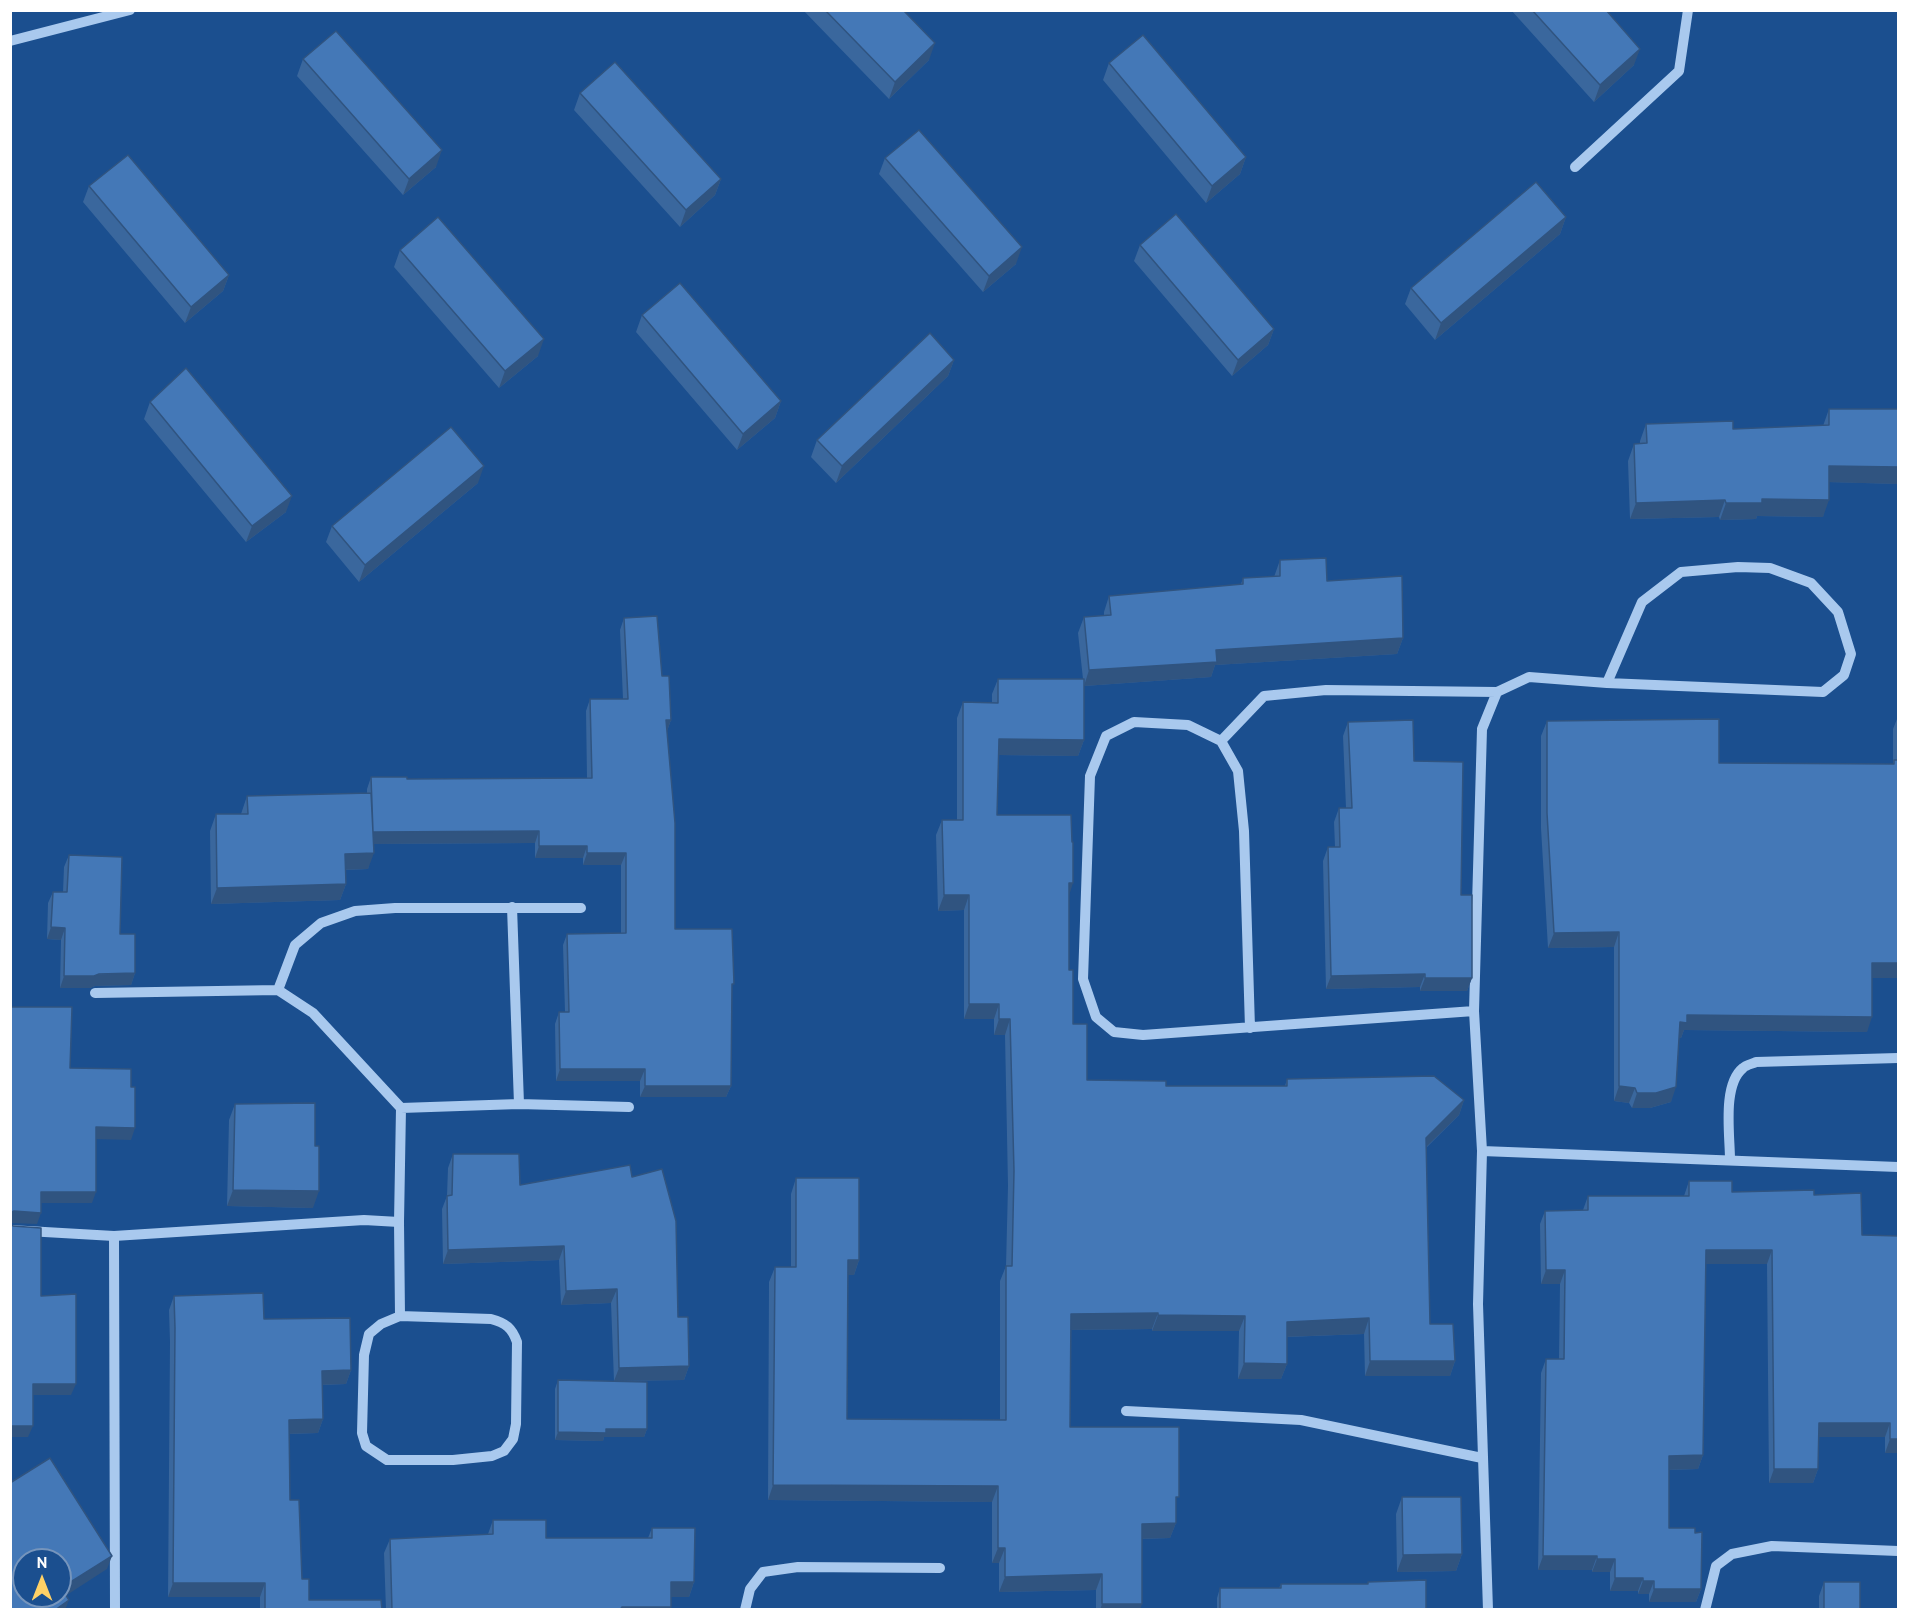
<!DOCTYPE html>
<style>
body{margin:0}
#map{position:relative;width:1909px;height:1620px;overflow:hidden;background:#1b4f8f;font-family:"PT Sans",sans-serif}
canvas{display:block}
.frame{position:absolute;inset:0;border:12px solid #fff;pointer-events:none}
.north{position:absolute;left:12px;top:1548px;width:60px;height:60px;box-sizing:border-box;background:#1b4f8f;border:2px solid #7695bc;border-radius:50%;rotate:0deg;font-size:16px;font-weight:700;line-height:24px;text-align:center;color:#fff}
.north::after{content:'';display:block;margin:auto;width:21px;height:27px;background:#ffd166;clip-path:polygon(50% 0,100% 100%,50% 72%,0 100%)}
</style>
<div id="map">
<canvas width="1909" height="1620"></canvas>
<div class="frame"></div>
<div class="north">N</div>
</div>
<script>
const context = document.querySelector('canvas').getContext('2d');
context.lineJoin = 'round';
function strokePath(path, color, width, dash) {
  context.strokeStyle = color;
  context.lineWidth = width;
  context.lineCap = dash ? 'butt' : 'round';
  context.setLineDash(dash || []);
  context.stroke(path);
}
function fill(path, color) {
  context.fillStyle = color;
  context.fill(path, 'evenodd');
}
strokePath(new Path2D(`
 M10,41L130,10
 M1575,167L1679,71L1688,10
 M1221,741L1264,696L1326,690L1497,692
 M512,907L519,1104
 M278,990L295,945L321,923L355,911L395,908H581
 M95,993L278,990L313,1013L401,1108L399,1222L364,1220L114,1236
 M1250,1028L1244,831L1238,771L1221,741L1188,725L1134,722L1106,736L1090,776L1083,979L1096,1017L1114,1032L1143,1035L1474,1011
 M401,1108L519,1104L629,1107
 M1482,1151L1898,1167
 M1730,1160C1730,1135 1722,1085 1743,1068C1746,1065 1752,1064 1756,1062L1898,1058
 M399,1222L400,1316
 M10,1230L114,1236L115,1610
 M400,1316L491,1319C506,1323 512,1328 517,1342L516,1424L513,1439L504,1451L492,1456L453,1460H387L366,1446L362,1433L364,1355L369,1334L381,1324Z
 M1126,1411L1301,1420L1482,1458
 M745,1610L750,1589L763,1572L798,1567L940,1568
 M1488,1610L1478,1304L1482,1151L1474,1011L1482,729L1497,692L1529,677L1607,683L1823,692L1844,675L1851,654L1838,612L1811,583L1770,568L1738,567L1681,572L1642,602L1607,683
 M1705,1610L1716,1566L1732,1554L1772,1546L1898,1551`), '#a9c9ee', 10);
fill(new Path2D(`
 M803,10H903L929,60L889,99Z
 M1511,10H1606L1634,65L1594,102Z
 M303,59L436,167L403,195L297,76Z
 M1109,63L1246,157L1240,174L1206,203L1103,80Z
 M580,93L721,179L715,195L680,227L574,110Z
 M885,158L1016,264L983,292L879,174Z
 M89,186L229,275L223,291L185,323L83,202Z
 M1566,217L1560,234L1435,340L1405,304L1411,288Z
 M1140,245L1274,329L1268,345L1232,376L1134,261Z
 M400,250L538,356L499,388L394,267Z
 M642,315L781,401L775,418L737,450L636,332Z
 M954,360L948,376L836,483L811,457L817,440Z
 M150,402L286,512L246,542L144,419Z
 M1829,409L1899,484L1829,482L1823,517L1757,516L1756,519L1720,520L1719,517L1630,519L1628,461L1634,444H1640V441L1646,424L1733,429L1823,426Z
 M478,483L359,582L326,542L332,526Z
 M1280,560L1327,581L1403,638L1397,654L1215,665L1211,677L1084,686V740L1078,756L999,755L997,815L1069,897V970L1073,1024L1087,1080L1166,1086H1285L1287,1079L1464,1100L1459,1115L1426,1148L1430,1324L1455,1361L1450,1376H1365L1364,1334L1287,1337V1364L1281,1379H1238L1239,1331H1152V1329L1071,1330L1070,1427L1176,1506V1523L1170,1538L1142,1539L1140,1610H1096V1590L999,1592V1563H992V1502L768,1500L769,1282L775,1267H791V1194L796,1178L859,1260L854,1275H848L847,1419L1000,1420V1281L1006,1266L1008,1186L1005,1035H994V1019H964V910L938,911L936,835L942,820H957V718L963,702L992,703V694L998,679H1083L1078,633L1084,617L1104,616V612L1109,596L1241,584L1243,578L1274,577Z
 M624,618L662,676L671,720L667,731L675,929L732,988L731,1086L726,1097H640V1081H556L555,1024L559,1012H565L563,945L567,934L621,933V865H583V858H535V843L373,844L368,869L345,870L346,884L340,900L211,904L210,831L216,814H241L247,796L367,793V789L371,777L407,779L587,778L586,711L590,699H623L620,630Z
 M1899,714V978H1872L1867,1032L1684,1030L1681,1038H1679L1671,1102L1650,1108H1632L1629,1103L1614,1101V947L1548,948L1541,828V736L1547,721L1719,763L1893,764V729Z
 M1348,722L1414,761L1461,895L1472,978L1467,991H1420V987L1326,989L1323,861L1328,847H1335L1334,822L1339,808H1346L1343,736Z
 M69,855L120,934L135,973L131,985L95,986L90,988H60L61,940L47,939L48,903L53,892H63L64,867Z
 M235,1104L315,1146L313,1208L227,1206L229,1120Z
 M453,1154L520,1185L632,1177L678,1317L689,1366L684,1380L616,1381L647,1429L644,1437H604L603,1441L555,1440V1389L558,1380L614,1381L611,1303L561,1305L559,1260L443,1264L442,1209L447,1196L448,1168Z
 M1689,1181L1732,1192L1814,1195L1862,1235L1899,1453H1885V1437H1818V1469L1813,1483H1769L1767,1264H1706L1703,1455L1698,1469L1669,1470V1528L1701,1589L1696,1602H1649V1594H1638V1591H1610V1572H1592V1570H1538L1541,1373L1546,1359H1559L1560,1284H1541L1540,1224L1545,1211L1583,1210L1588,1196H1684Z
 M174,1296L264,1319L351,1370L346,1384L323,1385V1419L318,1433L289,1434L290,1500L302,1579L309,1600L382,1610H260V1597H168L170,1342L169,1310Z
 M1402,1497L1462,1554L1456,1571L1397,1572L1396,1514Z
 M493,1520L546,1538H648L652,1528L694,1582L689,1597H671V1610H386L384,1553L390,1539L488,1534Z
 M1824,1582L1860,1610H1819V1596Z
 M1281,1584L1426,1610H1217V1598L1220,1588H1279Z`), '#3a679d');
fill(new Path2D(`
 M935,43L929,60L889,99L895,82Z
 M1640,49L1634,65L1594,102L1600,85Z
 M442,150L436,167L403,195L409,179Z
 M1246,157L1240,174L1206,203L1212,186Z
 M721,179L715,195L680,227L686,210Z
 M1566,217L1560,234L1435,340L1441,323Z
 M1022,247L1016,264L983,292L989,276Z
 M229,275L223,291L185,323L191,307Z
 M1274,329L1268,345L1232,376L1238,360Z
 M544,339L538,356L499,388L505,371Z
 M954,360L948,376L836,483L842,466Z
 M781,401L775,418L737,450L743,434Z
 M484,466L478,483L359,582L365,565Z
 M1829,466L1899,467V484L1823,482Z
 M292,496L286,512L246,542L252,526Z
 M1762,499L1829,500L1823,517L1757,516L1756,519L1720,520L1726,503Z
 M1725,500L1719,517L1630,519L1636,503Z
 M1403,638L1397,654L1215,665L1211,677L1084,686L1089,670L1216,650Z
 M666,720H671L667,731Z
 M999,739L1084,740L1078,756L994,755Z
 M539,831L535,843L367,844L371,832Z
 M539,846H587L583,858H535Z
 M374,853L368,869L339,870L345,854Z
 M587,853H626L621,865H583Z
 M1069,883H1073L1068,899Z
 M346,884L340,900L211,904L217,888Z
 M944,895H969L964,910L938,911Z
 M51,927L65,928L61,940L47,939Z
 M1619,932L1614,947L1548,948L1554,933Z
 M1872,963H1899V978H1867Z
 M135,973L131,985L95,986L90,988H60L64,976Z
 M1425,974L1420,987L1326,989L1331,976Z
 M1425,978H1472L1467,991H1420Z
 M969,1004H999L994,1019H964Z
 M1687,1015L1872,1017L1867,1032L1684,1030L1681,1038L1674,1037L1680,1022Z
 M999,1019H1010L1005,1035H994Z
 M560,1069H645L640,1081H556Z
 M645,1086H731L726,1097H640Z
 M1619,1086L1635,1088L1629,1103L1614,1101Z
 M1676,1087L1671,1102L1650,1108H1632L1637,1093Z
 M1464,1100L1459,1115L1420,1153L1426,1138Z
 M96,1127L135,1128L131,1140L92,1139Z
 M233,1190L319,1191L313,1208L227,1206Z
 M41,1192H96L92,1203H37Z
 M14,1211L41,1213L37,1224L10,1223V1213Z
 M564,1246L559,1260L443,1264L448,1250Z
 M1706,1250H1772L1767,1264H1701Z
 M848,1260H859L854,1275H843Z
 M1546,1270H1565L1560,1284H1541Z
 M617,1289L611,1303L561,1305L566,1291Z
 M1158,1313L1152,1329L1065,1330L1071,1314Z
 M1158,1315L1245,1316L1239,1331H1152Z
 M1369,1318L1364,1334L1282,1337L1287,1322Z
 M1370,1361H1455L1450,1376H1365Z
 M1244,1363L1287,1364L1281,1379H1238Z
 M689,1366L684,1380L614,1381L619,1368Z
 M351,1370L346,1384L317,1385L322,1371Z
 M33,1384H76L71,1395H28Z
 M323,1419L318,1433L284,1434L289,1420Z
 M1819,1423H1890L1885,1437H1814Z
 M10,1426H33L28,1437H10Z
 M606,1429H647L644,1437H604L603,1441L555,1440L558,1432Z
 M1890,1439H1899V1453H1885Z
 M1703,1455L1698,1469L1664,1470L1669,1456Z
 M1774,1469H1818L1813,1483H1769Z
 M773,1485L998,1486L992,1502L768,1500Z
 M1176,1523L1170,1538L1136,1539L1142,1524Z
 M998,1548H1005L999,1563H992Z
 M1462,1554L1456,1571L1397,1572L1403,1555Z
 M112,1556L107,1569L56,1602L61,1588Z
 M1543,1556H1597L1592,1570H1538Z
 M1597,1559H1615L1610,1572H1592Z
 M1102,1574L1096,1590L999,1592L1005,1577Z
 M1615,1578H1643L1638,1591H1610Z
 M1643,1581H1654L1649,1594H1638Z
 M671,1582H694L689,1597H666Z
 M173,1583H265L260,1597H168Z
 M1654,1589H1701L1696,1602H1649Z
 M69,1600L65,1610H55Z
 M1102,1604H1142L1140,1610H1100Z
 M622,1607H671V1610H620Z`), '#305480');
const building = new Path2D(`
 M825,10H903L935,43L895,82Z
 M1532,10H1606L1640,49L1600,85Z
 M336,31L442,150L409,179L303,59Z
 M1143,35L1246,157L1212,186L1109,63Z
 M615,62L721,179L686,210L580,93Z
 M919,130L1022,247L989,276L885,158Z
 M128,155L229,275L191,307L89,186Z
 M1536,182L1566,217L1441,323L1411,288Z
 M1176,214L1274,329L1238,360L1140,245Z
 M438,217L544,339L505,371L400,250Z
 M680,283L781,401L743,434L642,315Z
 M930,333L954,360L842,466L817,440Z
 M186,368L292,496L252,526L150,402Z
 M1829,409H1899V467L1829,466V500L1762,499V503H1726L1725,500L1636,503L1634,444L1647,443L1646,424L1733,421V429L1829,425Z
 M451,427L484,466L365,565L332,526Z
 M1326,558L1327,581L1402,576L1403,638L1216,650L1217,662L1089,670L1084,617L1111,615L1109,596L1243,584V578L1280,576V560Z
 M657,616L662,676H669L671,720H666L675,823V929H732L734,984H732L731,1086H645V1069H560L559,1012H569L567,934L626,933V853H587V846H539V831L373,832L371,777H407V779L592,778L590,699H628L624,618Z
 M998,679H1084V740L999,739L997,815H1071L1072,842H1073V883H1069V970H1073V1024H1087V1080L1166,1081V1086H1287V1079L1434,1076L1464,1100L1426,1138L1430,1324H1453L1455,1361H1370L1369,1318L1287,1322V1364L1244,1363L1245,1316L1158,1315V1313L1071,1314L1070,1427H1179V1497H1176V1523L1142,1524V1604H1102V1574L1005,1577V1548H998V1486L773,1485L775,1267H796V1178H859V1260H848L847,1419L1006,1420V1266H1012L1014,1171L1010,1019H999V1004H969V895H944L942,820H963V702L998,703Z
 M1899,714V963H1872V1017L1687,1015V1023L1680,1022L1676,1087L1656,1093H1637L1635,1088L1619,1086V932L1554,933L1547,813V721L1719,719V763L1894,764V760H1898Z
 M1413,720L1414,761L1463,762L1461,895H1472V978H1425V974L1331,976L1328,847H1340L1339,808H1352L1348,722Z
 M371,793L374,853L345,854L346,884L217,888L216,814H248L247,796Z
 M69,855L122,857L120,934H135V973L99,974L94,976H64L65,928L51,927L53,892H67Z
 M10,1007H72L70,1068L131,1069V1087H135V1128L96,1127V1192H41V1213L14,1211L10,1213Z
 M315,1103V1146H319V1191L233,1190L235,1104Z
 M453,1154H519L520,1185L630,1165L632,1177L662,1169L676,1221L678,1317H688L689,1366L619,1368L617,1289L566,1291L564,1246L448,1250L447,1196L452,1195Z
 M1689,1181H1732V1192L1814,1190V1195L1861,1193L1862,1235L1899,1236V1439H1890V1423H1819L1818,1469H1774L1772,1250H1706L1703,1455L1669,1456V1528H1695V1533L1702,1532L1701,1589H1654V1581H1643V1578H1615V1559H1597V1556H1543L1546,1359H1564L1565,1270H1546L1545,1211L1588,1210V1196H1689Z
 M10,1224L13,1226L41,1228V1296L76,1294V1384H33V1426H10Z
 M263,1293L264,1319L350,1318L351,1370L322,1371L323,1419L289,1420L290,1500H299L302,1579H309V1600H381L382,1610H265V1583H173L175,1328L174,1296Z
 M558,1380L647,1382V1429H606V1433L558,1432Z
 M50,1458L112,1556L61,1588L69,1600L55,1610H10V1483ZM24,1560H60V1596H24Z
 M1402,1497H1461L1462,1554L1403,1555Z
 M493,1520H546V1538H652V1528H695L694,1582H671V1607H622L620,1610H392L390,1539L493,1534Z
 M1426,1580V1610H1220V1588H1281V1584H1368V1582Z
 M1824,1582H1860V1610H1824Z`);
fill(building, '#4478b7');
strokePath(building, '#305480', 1.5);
</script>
